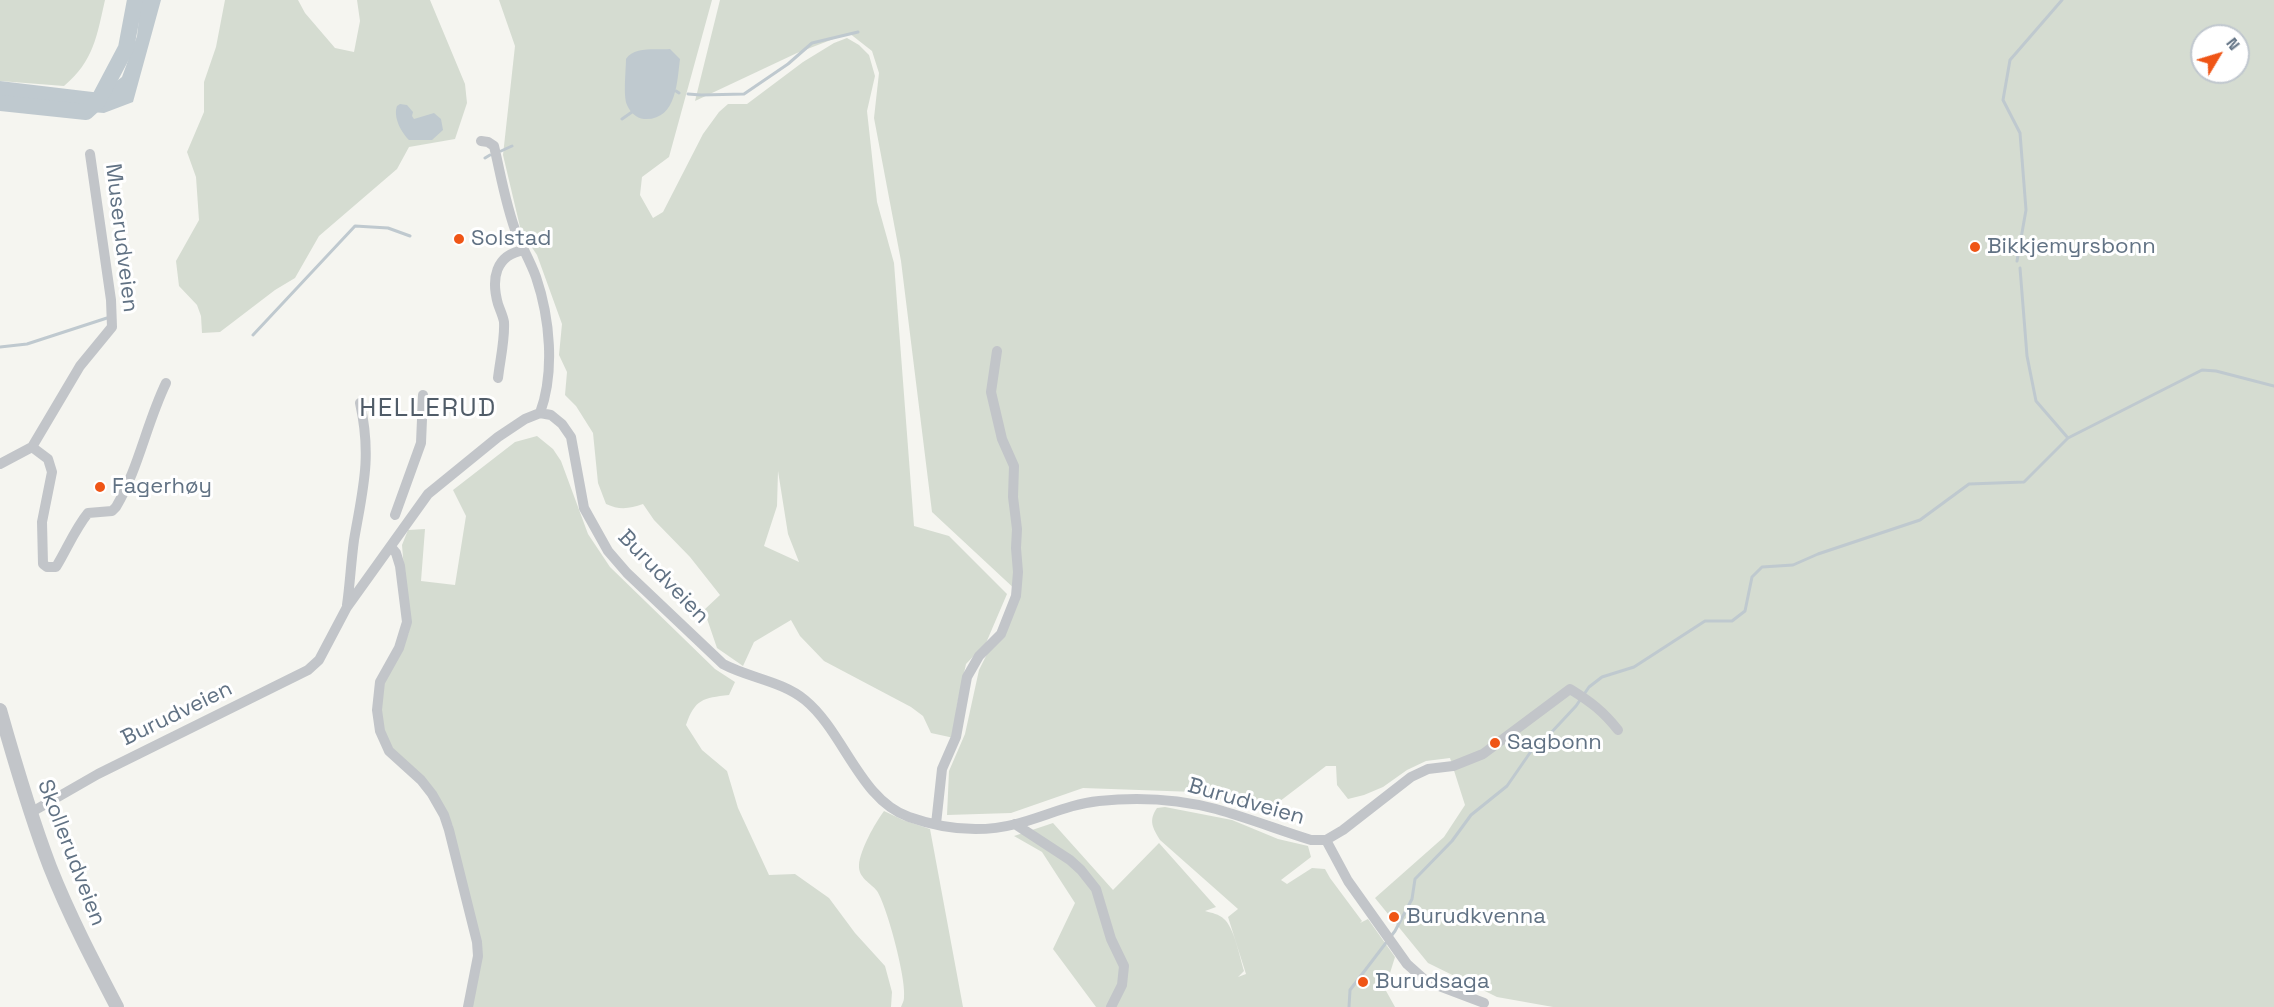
<!DOCTYPE html>
<meta charset="utf-8">
<style>
body{margin:0}
#map{position:relative;width:2274px;height:1007px;overflow:hidden;background:#f5f5f0;font-family:"Space Grotesk",sans-serif}
canvas{display:block}
.north{position:absolute;left:2190px;top:24px;width:60px;height:60px;box-sizing:border-box;background:#fff;border:2px solid #c0c7ce;border-radius:50%;rotate:52deg;font-size:16px;font-weight:700;line-height:24px;text-align:center;color:#617284}
.north::after{content:'';display:block;margin:auto;width:21px;height:27px;background:#ef5516;clip-path:polygon(50% 0,100% 100%,50% 72%,0 100%)}
</style>
<div id="map">
<canvas width="2274" height="1007"></canvas>
<div class="north">N</div>
</div>
<script>
const context = document.querySelector('canvas').getContext('2d');
context.lineJoin = 'round';
function fill(path, color) {
  context.fillStyle = color;
  context.fill(path, 'evenodd');
}
function strokePath(path, color, width, dash) {
  context.strokeStyle = color;
  context.lineWidth = width;
  context.lineCap = dash ? 'butt' : 'round';
  context.setLineDash(dash || []);
  context.stroke(path);
}
function write(font, color, halo, rows, align = 'center') {
  context.font = font + ' "Space Grotesk",sans-serif';
  context.lineWidth = 6;
  context.setLineDash([]);
  context.textBaseline = 'middle';
  context.strokeStyle = halo;
  context.fillStyle = color;
  for (const [text, x, y, turn = 0] of rows) {
    context.save();
    context.translate(x, y);
    context.rotate((+turn || 0) * Math.PI / 180);
    context.textAlign = isNaN(turn) ? turn : align;
    if (halo) context.strokeText(text, 0, 0);
    context.fillText(text, 0, 0);
    context.restore();
  }
}
fill(new Path2D(`
 M0,0H105C97,35 94,61 64,86L0,81Z
 M225,0H298L305,13L335,48L354,52L360,21L357,0H430L465,84L467,103L455,139L409,147L397,169L319,236L295,278L275,290L220,332L202,333L201,316L197,305L179,286L176,261L199,220L196,177L187,152L204,112V82L216,47Z
 M499,0H712L669,157L642,177L640,195L653,218L663,212L703,134L719,112L728,104H747L803,62L834,43L847,38L859,45L869,55L875,76L867,111L877,202L894,263L914,526L949,536L1007,594L986,643L966,664L957,705L954,738L931,733L923,716L911,707L824,661L800,636L791,620L754,642L743,666L717,648L704,610L720,595L690,557L654,520L643,504C629,509 619,510 606,504L598,483L593,433L576,406L565,395L567,372L559,355L562,324L537,255L521,231L503,155L515,46ZM778,471L788,534L799,562L764,546L777,506Z
 M720,0H2274V1007H1553L1497,997L1428,963L1375,898L1444,837L1465,805L1450,758L1426,761L1407,770L1383,787L1364,795L1348,799L1337,785L1336,766H1326L1267,811L1195,792L1083,788L1011,813L947,815L949,771L965,734L979,670L1018,592L932,512L901,261L874,118L879,73L872,51L849,33L797,53L695,101ZM2202,36H2238V72H2202Z
 M537,436L553,449L561,461L588,534L610,567L715,669L735,682L729,695C703,698 695,699 686,725L702,750L727,771L738,808L769,875L795,874L829,898L855,933L885,966L892,992L891,1007H470L480,943L452,824L390,747L381,728L378,694L409,632L402,545L408,530L425,529L421,581L455,585L466,516L453,490L515,442Z
 M1165,807L1232,820L1278,839L1308,846L1311,857L1281,880L1287,884L1312,868L1325,869L1330,878L1362,921L1360,923L1368,919L1395,957L1385,989L1395,1007H1096L1053,949L1075,903L1042,852L1014,836L1053,823L1113,890L1159,843L1216,907L1205,911C1212,913 1219,914 1224,919C1234,927 1240,958 1244,971L1238,977L1246,974L1228,917L1238,909L1160,840C1153,828 1148,821 1157,808Z
 M884,811L903,820L930,829L963,1007H901C902,1004 904,1001 904,998C907,981 887,906 877,891C871,883 858,878 859,865C860,850 875,823 884,811Z`), '#d5dcd1');
fill(new Path2D(`
 M141,0H161L133,102L104,113L0,105V81L101,93L122,77L137,36Z
 M670,49L680,59C677,81 677,121 644,119C636,118 630,112 627,105C623,96 626,70 626,59C634,46 656,50 670,49Z
 M400,104L407,105L413,112L412,116L414,119L434,113L441,119L443,130L432,140H409C401,132 393,117 397,106Z`), '#bfc9cf');
strokePath(new Path2D(`
 M676,91L679,93
 M688,94L701,95L744,94L788,64L812,43L858,32
 M622,119L632,112
 M501,151L512,146
 M485,158L490,155
 M2017,261L2026,210L2020,133L2003,100L2010,60L2062,0
 M2020,268L2027,356L2036,401L2068,438
 M253,335L355,226L388,228L410,236
 M0,347L27,344L107,318
 M1349,1007L1350,990L1395,931L1412,899L1415,879L1452,841L1471,815L1507,786L1534,747L1548,736L1576,706L1589,687L1602,677L1634,667L1705,621H1732L1745,611L1752,577L1762,567L1793,565L1818,554L1920,520L1969,484L2024,482L2068,438L2202,370L2216,371L2274,386`), '#bfc9cf', 3);
strokePath(new Path2D(`
 M0,103L86,112L98,101L126,48L135,0`), '#bfc9cf', 16);
strokePath(new Path2D(`
 M481,141L488,142L494,146C501,176 506,207 517,235C523,249 531,263 536,277C550,318 555,372 540,413
 M498,378C500,360 505,340 504,322C503,316 500,310 498,304C491,279 495,255 524,250
 M32,447L48,459L52,472L42,522L43,564L47,567H56C67,549 75,529 88,513L112,511L116,507C138,470 147,422 166,383
 M0,464L32,447L80,366L112,327L111,300L90,154
 M395,515L421,443L423,395
 M391,547L396,553L400,566L407,622L399,648L380,682L377,710L380,731L389,751L421,780L432,794L444,815L449,830L477,942L478,956L468,1007
 M347,605C350,584 351,562 354,540C363,488 372,457 360,403
 M30,813L98,774L308,670L319,660L347,607L428,494L498,437L525,419L540,413L551,415L562,424L571,437L584,508L608,551L627,573L723,664C749,678 782,681 805,700C844,732 860,800 909,817C943,829 981,833 1016,824C1044,817 1069,804 1099,801C1137,797 1178,799 1216,809C1248,818 1279,830 1311,840H1326L1343,830L1411,777L1428,769L1453,766L1483,754L1570,689C1591,702 1603,711 1618,730
 M936,824L942,769L956,737L967,677L979,656L1001,634L1016,596L1018,572L1016,548L1017,529L1013,497L1014,466L1002,439L991,392L997,351
 M1015,824L1070,860L1081,870L1096,889L1111,939L1124,966L1122,985L1111,1007
 M1326,840L1348,881L1407,964L1426,981L1484,1003`), '#c2c5c9', 10);
strokePath(new Path2D(`
 M0,710C15,763 30,815 50,867C69,915 93,961 117,1007`), '#c2c5c9', 14);
for (const [x, y, r, color] of [
 [459,239,6,"#ef5516"],
 [1975,247,6,"#ef5516"],
 [100,487,6,"#ef5516"],
 [1495,743,6,"#ef5516"],
 [1394,917,6,"#ef5516"],
 [1363,982,6,"#ef5516"]
]) {
  const dot = new Path2D();
  dot.arc(x, y, r, 0, 2 * Math.PI);
  context.fillStyle = color;
  context.fill(dot);
  strokePath(dot, '#fff', 2);
}
write('22px', '#617284', '#fff', [
 ["Muserudveien",121,238,83],
 ["Burudveien",663,577,46],
 ["Burudveien",177,714,-26],
 ["Burudveien",1246,802,16],
 ["Skollerudveien",71,853,69]
]);
write('22px', '#617284', '#fff', [
 ["Solstad",471,239],
 ["Bikkjemyrsbonn",1987,247],
 ["Fagerhøy",112,487],
 ["Sagbonn",1507,743],
 ["Burudkvenna",1406,917],
 ["Burudsaga",1375,982]
], 'left');
context.letterSpacing = '1.5px';
write('26px', '#505c68', '#fff', [
 ["HELLERUD",428,409]
]);
context.letterSpacing = '0px';
</script>
